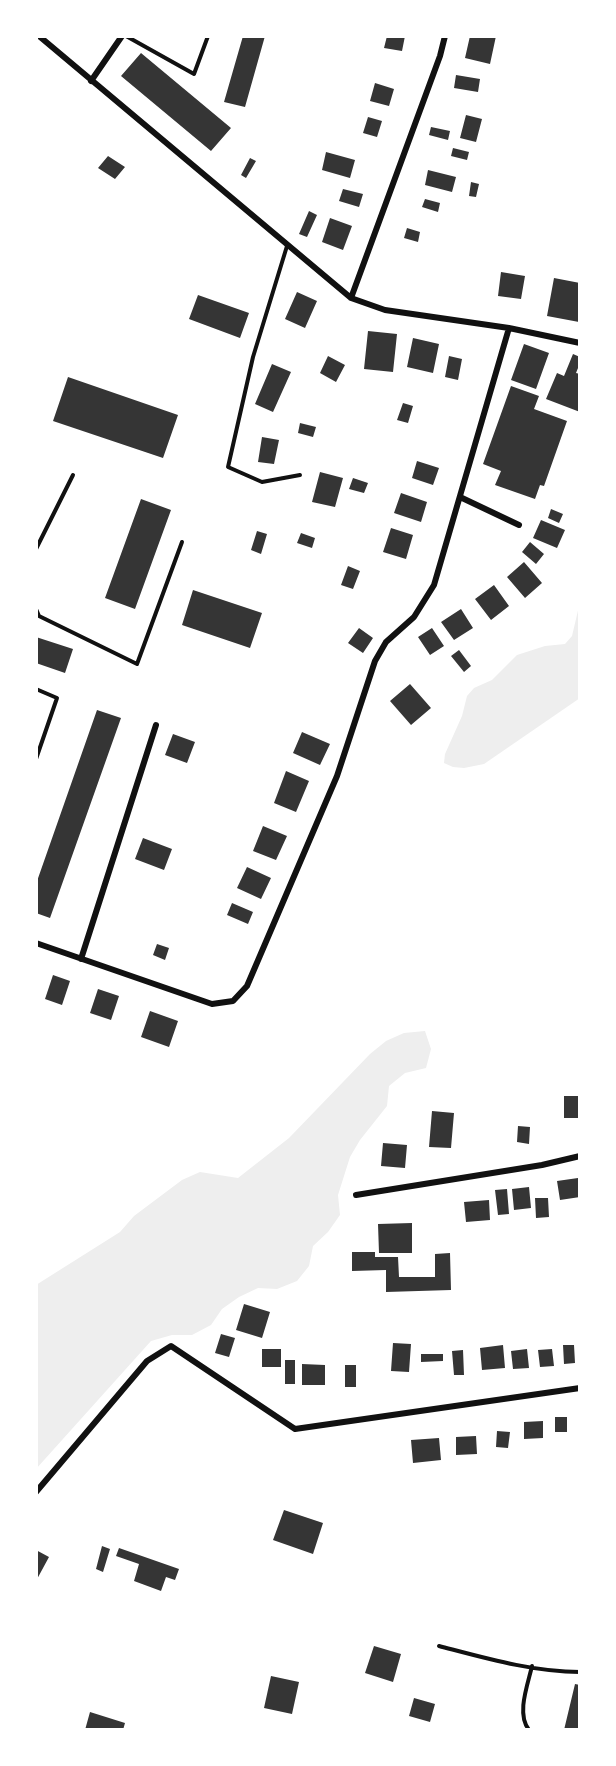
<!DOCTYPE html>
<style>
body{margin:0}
#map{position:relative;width:616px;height:1766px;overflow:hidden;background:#fff;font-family:"IBM Plex Sans",sans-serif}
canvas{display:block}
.frame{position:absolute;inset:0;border:38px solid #fff;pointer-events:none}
</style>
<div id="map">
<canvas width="616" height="1766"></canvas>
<div class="frame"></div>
</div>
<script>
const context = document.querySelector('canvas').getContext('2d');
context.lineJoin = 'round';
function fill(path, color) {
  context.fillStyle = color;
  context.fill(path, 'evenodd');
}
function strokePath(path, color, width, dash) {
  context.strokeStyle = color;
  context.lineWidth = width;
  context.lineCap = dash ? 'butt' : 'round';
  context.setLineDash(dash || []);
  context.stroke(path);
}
fill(new Path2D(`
 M580,602V698L484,764L464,768L453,767L444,763L445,754L462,716L467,696L474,688L492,680L517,655L545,646L565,644L572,636Z
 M425,1031L431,1049L426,1068L405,1073L389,1086L387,1106L360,1140L350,1157L338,1195L340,1215L328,1232L313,1246L309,1266L297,1281L277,1289L258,1288L239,1297L222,1309L211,1325L192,1335H172L151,1341L36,1469V1285L120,1232L134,1216L182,1180L200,1172L238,1178L289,1138L370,1054L386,1041L404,1033Z`), '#eee');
fill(new Path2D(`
 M243,36H265L245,107L224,102Z
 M387,36H405L402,51L384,48Z
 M470,36H496L490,64L465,58Z
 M141,53L231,128L211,151L121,76Z
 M456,75L480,79L478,92L454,88Z
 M375,83L394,89L389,106L370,101Z
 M466,115L482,119L476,142L460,138Z
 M368,117L382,121L377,137L363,133Z
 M431,127L450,131L448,140L429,135Z
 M453,148L469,152L467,160L451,156Z
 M326,152L355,160L350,178L322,170Z
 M108,156L125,167L115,179L98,168Z
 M250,158L256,161L246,178L241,175Z
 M428,170L456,177L452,192L425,185Z
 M471,182L479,184L476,197L469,196Z
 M343,189L363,194L359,207L339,201Z
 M425,199L440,203L438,212L422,207Z
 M309,211L317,215L307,237L299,234Z
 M330,218L352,226L343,250L322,242Z
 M407,228L420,232L418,242L404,238Z
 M501,272L525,276L521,299L498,296Z
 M554,278L580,283L579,322L547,316Z
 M297,292L317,301L305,328L285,319Z
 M198,295L249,313L240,338L189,319Z
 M368,331L397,334L393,372L364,369Z
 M413,338L439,344L433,373L407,367Z
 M524,344L549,353L536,389L511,380Z
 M573,354L580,357V363L576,373L580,374V412L546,399L557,373L564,376Z
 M328,356L345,365L336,382L320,373Z
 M449,356L462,359L458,380L445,377Z
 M272,364L291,372L273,412L255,404Z
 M68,377L178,415L163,458L53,421Z
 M511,386L539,396L534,409L567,421L544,486L540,485L535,499L495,485L501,471L483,464Z
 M403,403L413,406L408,423L397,420Z
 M300,423L316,427L313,437L298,433Z
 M262,437L279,440L274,464L258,462Z
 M417,461L439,468L433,485L412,478Z
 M320,472L343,478L335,507L312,502Z
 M353,478L368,483L364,493L349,489Z
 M401,493L427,502L421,522L394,513Z
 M141,499L171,510L135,609L105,598Z
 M551,509L563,514L559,523L548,518Z
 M541,520L565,530L557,548L533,538Z
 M391,528L413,535L406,559L383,552Z
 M257,531L267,534L261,554L251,550Z
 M301,533L315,538L312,548L297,543Z
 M530,542L544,554L536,564L522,552Z
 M524,562L542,583L525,598L507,577Z
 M348,566L360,571L353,589L341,585Z
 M494,585L509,606L491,620L475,599Z
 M193,590L262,613L250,648L182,625Z
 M461,609L473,628L454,640L441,622Z
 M359,628L373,638L363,653L348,643Z
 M432,628L444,646L430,655L418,637Z
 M36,637L73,649L65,673L36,663Z
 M459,650L471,666L464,672L451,656Z
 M410,684L431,708L411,725L390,701Z
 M97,710L121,718L50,918L36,913V884Z
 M302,732L330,744L320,765L293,753Z
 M173,734L195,742L187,763L165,755Z
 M286,771L309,781L296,812L274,803Z
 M263,826L287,836L276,860L253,851Z
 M143,838L172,849L164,870L135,859Z
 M247,867L271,878L261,899L237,888Z
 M232,903L253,912L248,924L227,915Z
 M157,944L169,948L165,960L153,955Z
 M53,975L70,981L62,1005L45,999Z
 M98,989L119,996L111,1020L90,1013Z
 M150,1011L178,1021L169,1047L141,1037Z
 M564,1096H580V1118H564Z
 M432,1111L454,1113L451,1148L429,1147Z
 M518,1126L530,1127L529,1144L517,1142Z
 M383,1143L407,1145L405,1168L381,1166Z
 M578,1178L580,1197L560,1200L557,1181Z
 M529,1187L531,1208L514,1210L512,1189Z
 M507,1189L509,1214L498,1215L495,1190Z
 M535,1198H548L549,1217L536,1218Z
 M489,1200L490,1220L466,1222L464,1202Z
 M412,1223V1253H379L378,1224Z
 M352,1252H375V1257H398L399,1277H435V1254L450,1253L451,1290L386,1292V1270L352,1271Z
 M244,1304L270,1312L262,1338L236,1330Z
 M221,1334L235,1338L229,1357L215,1353Z
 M393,1343L411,1344L409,1372L391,1371Z
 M503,1345L505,1368L482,1370L480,1348Z
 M563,1345H574L575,1363L564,1364Z
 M262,1349H281V1367H262Z
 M527,1349L529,1368L513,1369L511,1351Z
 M552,1349L554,1366L540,1367L538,1350Z
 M463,1350L464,1375H454L452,1351Z
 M421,1354H443V1361L421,1362Z
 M285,1360H295V1384H285Z
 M302,1364L325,1365V1385H302Z
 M345,1365H356V1387H345Z
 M555,1417H567V1432H555Z
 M543,1421V1438L524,1439V1422Z
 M497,1431L510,1432L508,1448L496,1447Z
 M476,1436L477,1454L456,1455V1437Z
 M439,1438L441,1460L413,1463L411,1440Z
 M284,1510L323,1523L313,1554L273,1540Z
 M102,1546L110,1549L103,1572L96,1569Z
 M119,1548L179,1569L175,1580L166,1577L161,1591L134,1581L139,1564L116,1556Z
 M36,1550L49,1557L36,1581Z
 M374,1646L401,1654L393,1682L365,1673Z
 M271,1676L299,1682L292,1714L264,1708Z
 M575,1684L580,1685V1730H564Z
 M414,1698L435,1704L430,1722L409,1716Z
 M90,1712L125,1723L123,1730H85Z`), '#353535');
strokePath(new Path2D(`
 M126,36L194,74L208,36
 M287,246L253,357L228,467L262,482L300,475
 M36,549L73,475
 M36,609L39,616L137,664L182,542
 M36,689L57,698L36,759
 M439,1646C485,1658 533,1672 580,1672
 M529,1730C516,1714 528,1684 532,1666`), '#111', 4);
strokePath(new Path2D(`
 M39,36L351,298L385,310L509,328L580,343
 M91,81L122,36
 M351,298L440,56L445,36
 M460,497L519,525
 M36,943L212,1004L233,1001L247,986L337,776L375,661L386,642L414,617L434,585L509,328
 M81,959L156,725
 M356,1195L542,1165L580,1156
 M36,1492L147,1361L171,1346L295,1429L580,1388`), '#111', 6);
</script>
